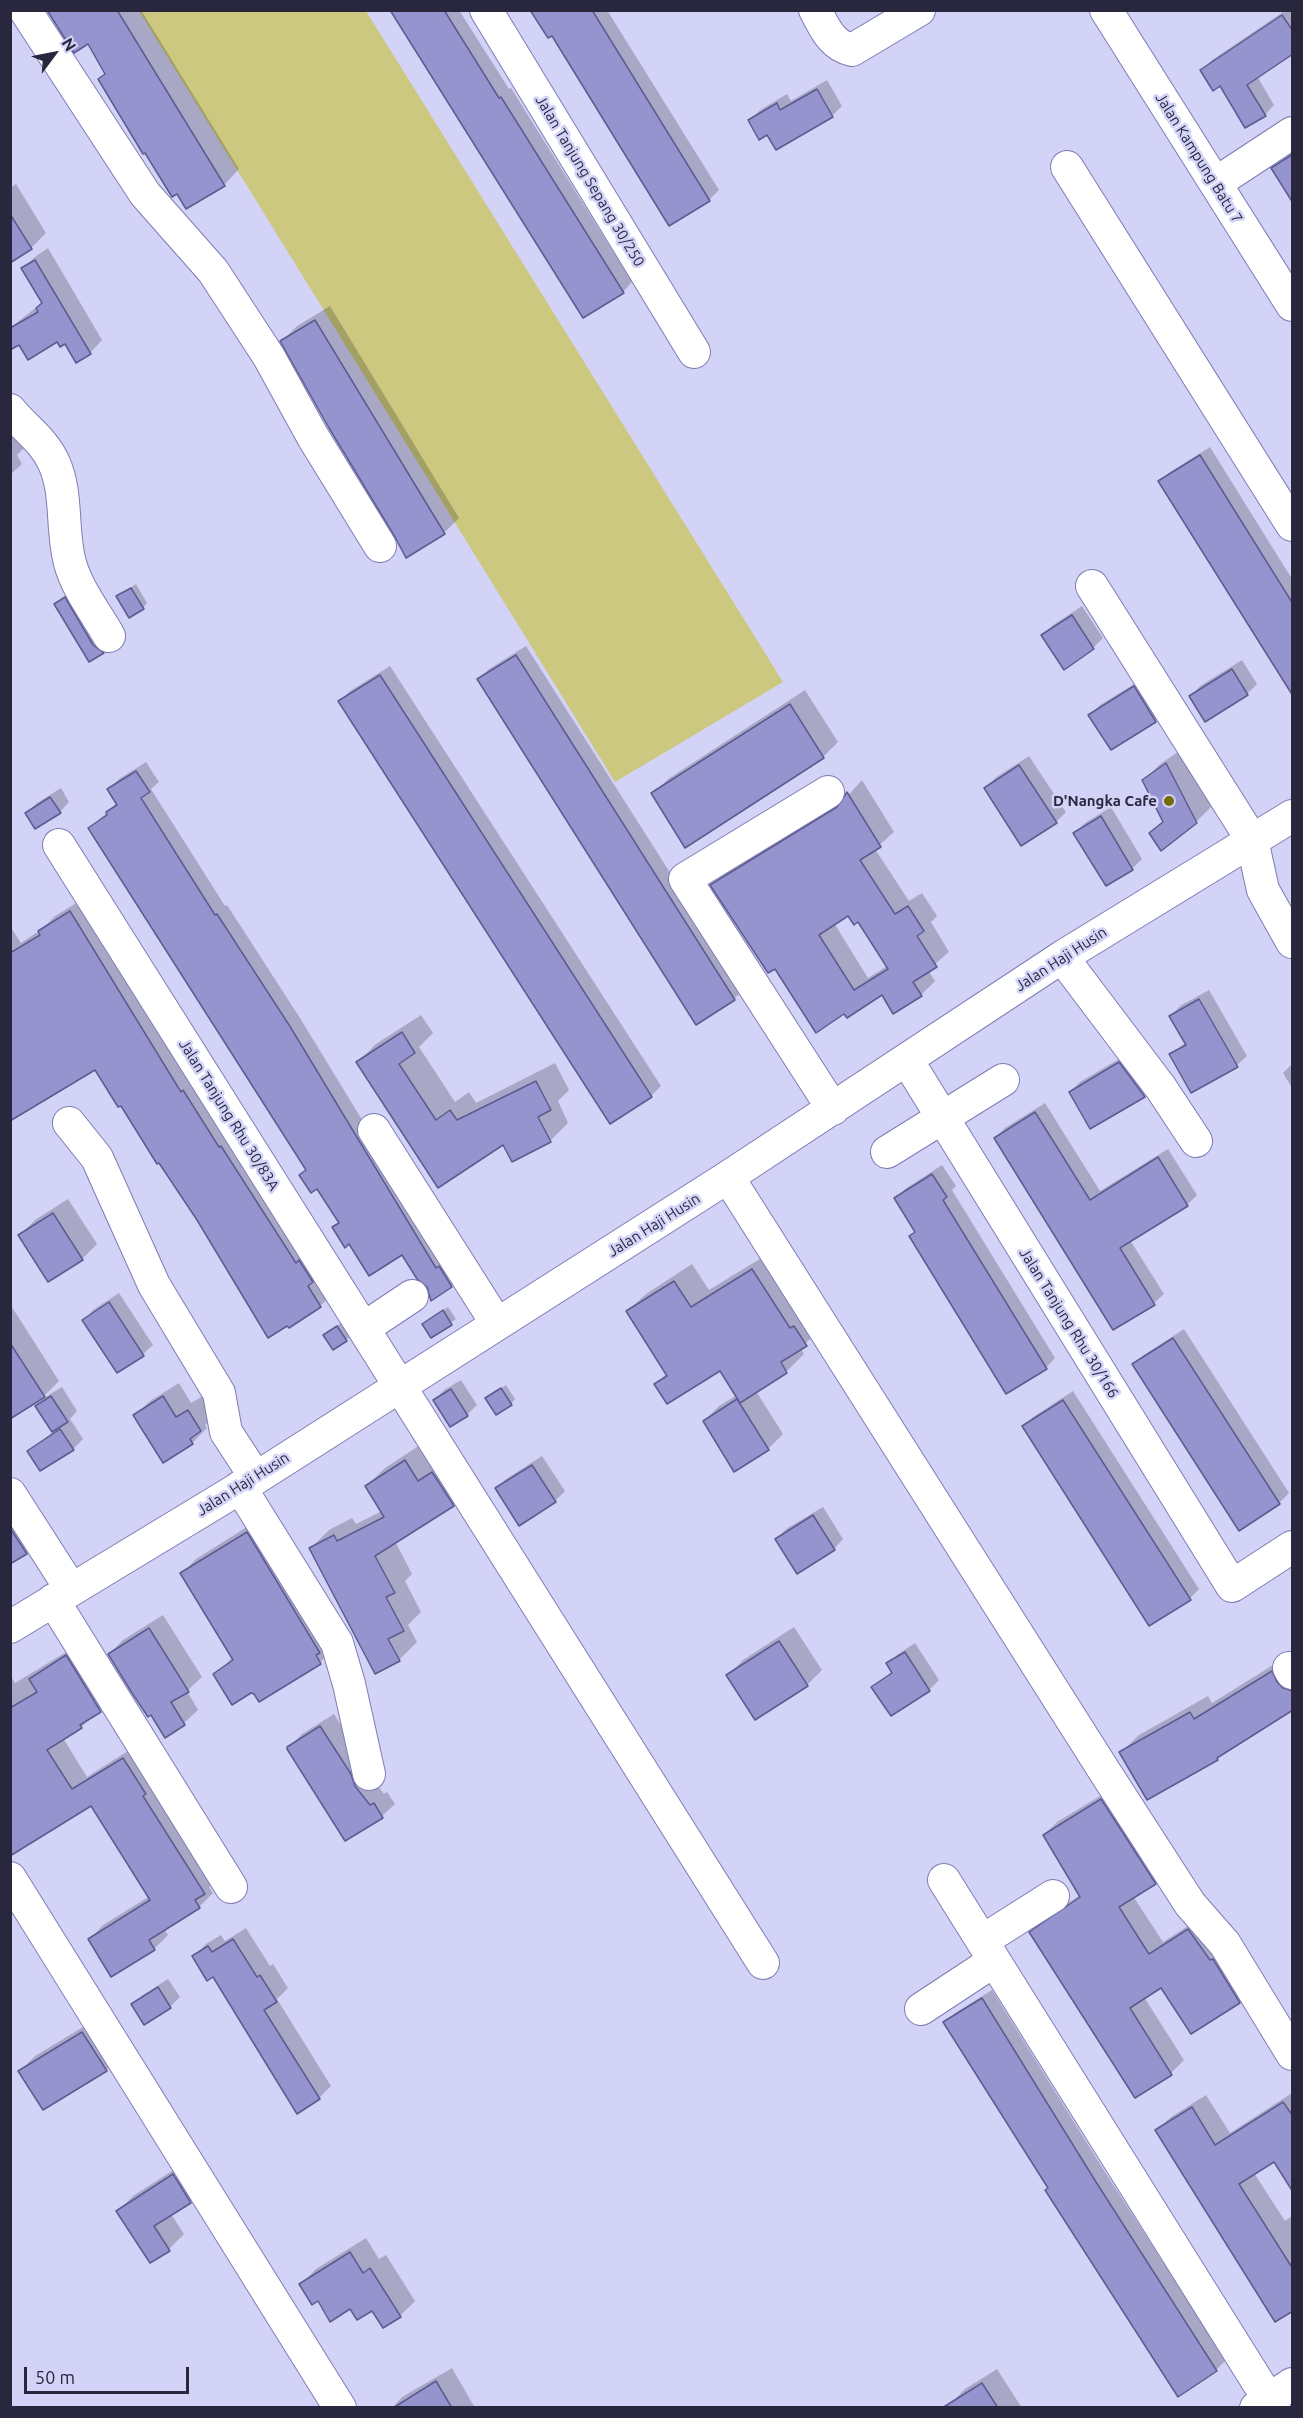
<!DOCTYPE html>
<style>
body{margin:0}
#map{position:relative;width:1303px;height:2418px;overflow:hidden;background:#d3d3f8;font-family:Ubuntu,sans-serif}
canvas{display:block}
.frame{position:absolute;inset:0;border:12px solid #28273e;pointer-events:none}
.north{position:absolute;left:24px;top:24px;width:60px;height:60px;-webkit-text-stroke:4px #d3d3f8;paint-order:stroke;rotate:58deg;font-size:16px;font-weight:700;line-height:24px;text-align:center;color:#28273e}
.north::after{content:'';display:block;margin:auto;width:21px;height:27px;background:#28273e;clip-path:polygon(50% 0,100% 100%,50% 72%,0 100%)}
.scale{position:absolute;left:24px;top:2367px;width:165px;height:27px;box-sizing:border-box;border:3px solid #28273e;border-top:0;padding-left:8px;font-size:18px;line-height:21px;white-space:nowrap;color:#28273e;-webkit-text-stroke:4px #d3d3f8;paint-order:stroke}
</style>
<div id="map">
<canvas width="1303" height="2418"></canvas>
<div class="frame"></div>
<div class="north">N</div>
<div class="scale">50 m</div>
</div>
<script>
const context = document.querySelector('canvas').getContext('2d');
context.lineJoin = 'round';
function fill(path, color) {
  context.fillStyle = color;
  context.fill(path, 'evenodd');
}
function strokePath(path, color, width, dash) {
  context.strokeStyle = color;
  context.lineWidth = width;
  context.lineCap = dash ? 'butt' : 'round';
  context.setLineDash(dash || []);
  context.stroke(path);
}
function write(font, color, halo, rows, align = 'center') {
  context.font = font + ' Ubuntu,sans-serif';
  context.lineWidth = 5;
  context.setLineDash([]);
  context.textBaseline = 'middle';
  context.strokeStyle = halo;
  context.fillStyle = color;
  for (const [text, x, y, turn = 0] of rows) {
    context.save();
    context.translate(x, y);
    context.rotate((+turn || 0) * Math.PI / 180);
    context.textAlign = isNaN(turn) ? turn : align;
    if (halo) context.strokeText(text, 0, 0);
    context.fillText(text, 0, 0);
    context.restore();
  }
}
fill(new Path2D(`
 M139,11H366L783,682L615,782Z`), '#ccc880');
fill(new Path2D(`
 M49,10H141L239,169L225,184L187,207L100,79L106,72L88,42Z
 M392,10H459L509,89L511,88L632,282L623,292Z
 M532,10H607L719,190L709,200Z
 M1286,10H1292V52L1257,76L1274,105L1265,115L1202,70L1212,60Z
 M827,80L842,106L832,116L768,133L750,120L760,110L787,94L791,101Z
 M1292,152V201L1273,169Z
 M16,184L46,233L31,248L10,261V188Z
 M48,248L102,340L90,353L65,342L10,328L43,302L23,268L36,256Z
 M330,306L459,518L444,533L282,341L297,326Z
 M10,404L26,446L17,455L22,464L10,475Z
 M1210,447L1292,579V680L1160,481L1170,472Z
 M136,584L147,603L143,608L118,596Z
 M75,588L112,642L90,660L55,604Z
 M1082,606L1103,638L1093,648L1043,635L1053,625Z
 M526,646L744,989L734,999L697,1023L479,679L489,669Z
 M1242,660L1257,684L1247,694L1191,696L1200,686Z
 M390,666L661,1086L651,1096L340,701L350,691Z
 M1144,678L1165,711L1155,721L1090,715L1100,705Z
 M805,690L838,742L823,757L686,846L653,794L668,779Z
 M1182,749L1211,807L1196,822L1151,833L1164,821L1144,780L1159,765Z
 M1029,756L1066,812L1056,822L986,788L995,778Z
 M146,762L159,782L151,789L225,906L227,905L300,1018L447,1259L461,1276L451,1286L432,1299L429,1286L403,1253L350,1242L334,1227L340,1221L318,1187L301,1175L307,1169L90,828L117,803L109,789L119,779Z
 M862,780L894,832L875,849L909,901L922,893L937,916L931,922L949,952L928,970L935,981L921,995L882,993L847,1016L776,967L712,885L726,871L845,799ZM849,914L858,920L887,966L868,978L834,923Z
 M61,788L69,802L60,812L27,813L37,803Z
 M1111,807L1142,859L1132,869L1106,884L1075,833L1085,823Z
 M86,897L336,1291L320,1306L198,1219L95,1068L10,1119V926L21,943L42,929L55,916Z
 M1209,990L1247,1056L1237,1065L1171,1055L1186,1042L1171,1016L1180,1006Z
 M421,1015L433,1033L419,1047L455,1102L469,1092L476,1103L555,1063L569,1090L558,1101L568,1123L550,1141L504,1143L439,1186L358,1062L376,1044Z
 M1129,1053L1154,1086L1144,1095L1091,1127L1070,1092L1080,1082Z
 M1292,1064V1088L1283,1073Z
 M1045,1103L1100,1191L1168,1149L1197,1195L1187,1205L1130,1240L1164,1294L1154,1303L996,1138L1005,1128Z
 M942,1165L956,1186L952,1190L1055,1358L1046,1368L910,1236L916,1231L896,1199L905,1189Z
 M68,1199L97,1244L82,1259L20,1235L35,1220Z
 M771,1252L824,1327L800,1348L804,1354L786,1372L756,1391L783,1434L768,1449L735,1470L704,1421L719,1406L737,1395L720,1369L656,1384L667,1373L628,1311L646,1294L692,1264L709,1290Z
 M119,1293L153,1345L143,1354L117,1371L84,1320L93,1310Z
 M10,1304L59,1381L44,1396L10,1417Z
 M448,1307L456,1319L431,1336L423,1324Z
 M342,1322L351,1336L346,1340L325,1335Z
 M1184,1329L1289,1493L1279,1503L1134,1364L1144,1355Z
 M461,1380L477,1405L467,1415L435,1400L444,1390Z
 M179,1383L191,1403L203,1396L215,1415L205,1425L207,1428L192,1443L135,1416L150,1401Z
 M506,1385L515,1399L511,1404L487,1398Z
 M62,1387L77,1411L70,1419L83,1439L73,1449L29,1451L53,1432L37,1406L47,1396Z
 M1073,1391L1199,1589L1190,1598L1024,1426L1033,1417Z
 M423,1443L471,1486L453,1505L395,1541L412,1574L405,1581L421,1612L408,1625L417,1642L399,1660L311,1548L329,1530L352,1518L356,1524L382,1511L366,1486L385,1468Z
 M542,1456L565,1491L555,1501L520,1524L497,1488L506,1479Z
 M10,1491L41,1539L26,1553L10,1563Z
 M823,1507L843,1539L834,1549L777,1539L786,1529Z
 M261,1518L335,1648L320,1662L260,1700L255,1693L215,1674L233,1657L182,1574L196,1559Z
 M163,1615L202,1677L187,1691L198,1710L184,1723L165,1736L109,1654L123,1640Z
 M794,1627L822,1670L807,1685L728,1675L743,1660Z
 M81,1643L114,1697L81,1727L63,1738L87,1777L137,1745L218,1879L209,1887L213,1893L199,1907L164,1928L168,1935L154,1949L112,1975L90,1939L103,1925L150,1896L91,1804L10,1848V1675L15,1683Z
 M915,1643L939,1680L929,1690L873,1687L893,1671L888,1664L898,1654Z
 M1289,1655L1292,1662V1709L1224,1752L1217,1758L1121,1752L1139,1735L1208,1696L1212,1703Z
 M334,1714L363,1761L368,1773L384,1794L387,1792L395,1804L382,1816L289,1747L302,1734Z
 M1115,1787L1168,1870L1155,1883L1133,1896L1163,1942L1202,1917L1252,1989L1239,2002L1162,1986L1144,1997L1184,2060L1171,2073L1135,2096L1031,1932L1044,1920L1080,1895L1044,1835L1057,1822Z
 M246,1928L270,1966L273,1964L288,1988L277,1999L331,2086L319,2098L213,1975L194,1957L206,1944L221,1935L225,1941Z
 M168,1979L180,1997L170,2007L133,2004L143,1995Z
 M992,1990L1105,2172L1226,2360L1216,2370L1178,2394L945,2022L955,2013Z
 M98,2018L121,2055L106,2070L20,2071L35,2056Z
 M1292,2093V2168L1274,2160L1254,2173L1285,2221L1292,2216V2309L1157,2130L1171,2117L1206,2095L1230,2133Z
 M189,2160L205,2186L190,2201L171,2214L184,2234L169,2249L118,2211L133,2196Z
 M366,2238L379,2259L386,2255L415,2301L400,2316L318,2299L301,2284L316,2269Z
 M452,2368L475,2408H392L402,2397Z
 M997,2369L1022,2408H953L950,2404L965,2389Z`), '#0003');
const building = new Path2D(`
 M47,10H117L225,186L186,209L177,194L172,197L145,153L143,154L98,79L105,74L88,44L74,53Z
 M390,10H444L499,98L501,97L624,293L583,318Z
 M530,10H592L710,201L669,226L552,36L548,38Z
 M1282,15L1293,31V54L1247,85L1266,116L1245,128L1220,86L1213,91L1200,70Z
 M817,89L833,117L776,150L767,135L759,140L748,120L777,103L780,110Z
 M1293,154V203L1271,168Z
 M10,214L32,249L10,263Z
 M35,260L91,354L76,363L65,344L60,347L57,342L28,360L19,345L10,350V328L38,312L36,308L42,303L21,268Z
 M315,320L445,534L406,558L395,537L329,428L280,341Z
 M1200,455L1293,604V696L1158,481Z
 M131,588L144,609L129,618L116,596Z
 M65,597L93,645L104,653L89,662L54,604Z
 M1072,615L1094,649L1064,670L1041,635Z
 M516,655L735,1000L696,1025L477,679Z
 M1232,669L1248,695L1205,722L1189,696Z
 M380,675L652,1097L610,1124L338,701Z
 M1134,686L1156,722L1111,750L1088,715Z
 M790,704L824,758L685,848L651,793Z
 M1166,763L1197,823L1161,851L1149,833L1163,822L1142,780Z
 M1019,765L1057,823L1021,846L984,788Z
 M136,771L150,792L141,798L215,915L217,914L291,1028L436,1268L439,1266L452,1287L431,1301L427,1287L417,1279L402,1255L369,1276L349,1244L345,1248L332,1227L339,1223L317,1189L311,1193L299,1175L306,1170L88,828L107,815L106,812L117,805L107,789Z
 M847,792L881,847L860,860L895,914L908,906L924,931L917,936L937,967L913,982L922,996L893,1014L882,995L847,1018L844,1014L816,1033L775,969L768,973L710,885L837,807ZM848,916L854,925L858,922L888,969L854,990L819,935Z
 M50,797L61,813L35,829L25,813Z
 M1101,816L1133,870L1106,886L1073,833Z
 M70,911L181,1092L183,1090L219,1147L221,1146L296,1263L299,1260L313,1282L308,1286L321,1307L289,1328L287,1326L268,1338L197,1220L159,1163L157,1164L121,1106L118,1107L95,1070L10,1121V953L40,935L38,931Z
 M1199,999L1238,1067L1191,1093L1169,1054L1186,1045L1169,1016Z
 M402,1032L415,1053L399,1064L436,1120L450,1110L457,1120L536,1081L551,1110L538,1117L551,1142L512,1162L503,1145L438,1188L356,1062Z
 M1119,1062L1145,1097L1090,1129L1069,1092Z
 M1035,1112L1090,1200L1158,1157L1188,1206L1120,1248L1155,1305L1113,1330L994,1138Z
 M932,1174L947,1197L943,1200L1047,1369L1006,1394L909,1236L915,1232L894,1198Z
 M53,1213L83,1260L48,1282L18,1235Z
 M752,1269L790,1328L794,1326L807,1346L781,1362L787,1373L740,1403L720,1371L667,1404L654,1384L667,1376L626,1311L674,1281L691,1307Z
 M109,1302L144,1356L117,1373L82,1320Z
 M443,1310L452,1325L431,1338L422,1324Z
 M337,1326L347,1341L333,1350L323,1335Z
 M1173,1338L1280,1504L1239,1531L1132,1364Z
 M10,1343L45,1397L10,1419Z
 M501,1388L512,1405L496,1415L485,1398Z
 M451,1389L468,1416L450,1427L433,1400Z
 M51,1396L68,1422L52,1432L35,1406Z
 M163,1396L176,1417L188,1410L201,1431L190,1439L193,1444L163,1463L133,1415Z
 M737,1399L769,1450L734,1472L703,1421Z
 M1063,1400L1191,1600L1149,1626L1022,1426Z
 M60,1429L74,1450L40,1471L27,1451Z
 M405,1460L418,1481L432,1472L454,1506L375,1556L395,1593L386,1597L404,1631L388,1639L400,1661L375,1674L309,1548L334,1535L337,1541L384,1517L365,1486Z
 M532,1465L556,1502L519,1526L495,1488Z
 M813,1515L835,1550L797,1574L775,1539Z
 M10,1528L27,1554L10,1564Z
 M247,1532L320,1653L316,1655L321,1664L259,1702L254,1694L251,1693L232,1705L213,1674L233,1660L180,1573Z
 M149,1628L189,1692L171,1702L185,1725L165,1738L151,1715L148,1717L132,1693L108,1654Z
 M779,1641L808,1686L755,1720L726,1675Z
 M905,1652L930,1691L891,1716L871,1687L892,1673L886,1663Z
 M66,1655L101,1712L80,1725L82,1728L47,1750L72,1789L123,1758L146,1794L143,1796L205,1894L195,1900L200,1908L149,1940L155,1950L111,1977L88,1939L150,1900L91,1806L10,1856V1708L37,1692L29,1679Z
 M1272,1671L1277,1682L1283,1688L1293,1691V1710L1217,1758L1218,1760L1147,1800L1119,1752L1190,1712L1194,1719Z
 M320,1726L351,1774L355,1786L370,1805L374,1803L383,1818L345,1841L287,1749V1747Z
 M1101,1799L1156,1884L1119,1907L1149,1954L1188,1929L1210,1960L1213,1959L1240,2003L1191,2034L1161,1988L1130,2008L1172,2075L1135,2098L1029,1932L1080,1897L1043,1835Z
 M233,1939L257,1977L260,1975L277,2002L264,2010L320,2099L297,2114L213,1977L207,1981L192,1956L208,1946L212,1952Z
 M158,1987L171,2008L144,2025L131,2004Z
 M982,1998L1096,2182L1217,2371L1178,2397L1045,2190L1048,2188L943,2022Z
 M82,2032L107,2071L43,2110L18,2071Z
 M1283,2102L1293,2116V2192L1274,2162L1239,2184L1293,2269V2311L1275,2322L1155,2130L1192,2107L1215,2145Z
 M173,2174L191,2203L154,2226L170,2251L150,2263L116,2211Z
 M350,2252L363,2273L370,2268L401,2317L383,2328L372,2311L357,2320L350,2309L330,2322L318,2301L312,2305L299,2284Z
 M436,2381L452,2408H393Z
 M982,2383L998,2408H942Z`);
fill(building, '#9694ce');
strokePath(building, '#5d5a90', 1.5);
const minor = new Path2D(`
 M25,10L145,194L213,271L269,357L313,437L380,546
 M486,10L694,352
 M815,10C825,28 831,45 852,50L919,10
 M1106,10L1292,305
 M1067,167L1292,525
 M1216,183L1292,133
 M10,410C25,429 43,439 54,463C68,494 61,530 70,563C77,589 96,613 109,636
 M1092,586L1252,840L1263,890L1292,942
 M828,792L685,879L833,1109
 M59,845L763,1963
 M1062,957L1161,1088L1196,1141
 M907,1060L1232,1586L1292,1547
 M69,1123L97,1158L154,1285L219,1393L226,1432L256,1478
 M374,1130L497,1324
 M887,1152L1003,1080
 M728,1177L1103,1769L1190,1904L1225,1944L1292,2054
 M364,1328L412,1296
 M240,1487L337,1643L349,1684L369,1774
 M10,1494L71,1589
 M53,1600L231,1887
 M10,1627L256,1478L728,1177L1062,957L1292,816
 M1289,1668L1292,1673
 M10,1878L340,2408
 M944,1880L1274,2408
 M982,1941L1053,1896
 M921,2009L994,1961
 M1256,2408L1292,2384`);
strokePath(minor, '#7e7bb4', 34);
strokePath(minor, '#fff', 32);
for (const [x, y, r, color] of [
 [1169,801,6,"#736c09"]
]) {
  const dot = new Path2D();
  dot.arc(x, y, r, 0, 2 * Math.PI);
  context.fillStyle = color;
  context.fill(dot);
  strokePath(dot, '#d3d3f8', 2);
}
write('15px', '#28273e', '#d3d3f8', [
 ["Jalan Kampung Batu 7",1199,158,58],
 ["Jalan Tanjung Sepang 30/250",590,181,59],
 ["Jalan Haji Husin",1061,959,-33],
 ["Jalan Tanjung Rhu 30/83A",229,1115,58],
 ["Jalan Haji Husin",654,1225,-32],
 ["Jalan Tanjung Rhu 30/166",1069,1323,58],
 ["Jalan Haji Husin",243,1484,-32]
]);
write('bold 15px', '#28273e', '#d3d3f8', [
 ["D'Nangka Cafe",1157,801]
], 'right');
</script>
